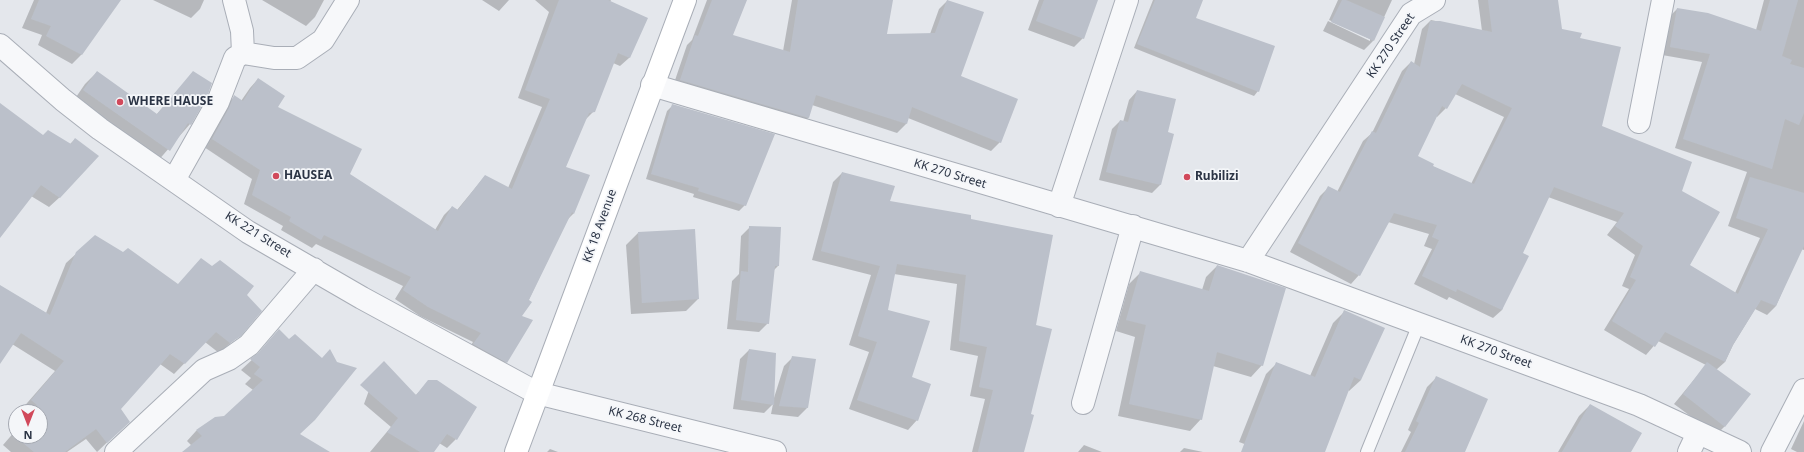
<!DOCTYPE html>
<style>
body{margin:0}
#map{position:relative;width:1804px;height:452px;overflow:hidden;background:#e4e7ec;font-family:"Noto Sans",sans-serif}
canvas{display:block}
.north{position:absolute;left:8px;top:404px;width:40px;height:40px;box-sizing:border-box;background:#f4f6f9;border:1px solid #a4a8b1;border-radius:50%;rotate:180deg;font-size:11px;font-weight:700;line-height:16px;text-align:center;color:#2b3445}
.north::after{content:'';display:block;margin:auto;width:14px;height:18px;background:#d1495b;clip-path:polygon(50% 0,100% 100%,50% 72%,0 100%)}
</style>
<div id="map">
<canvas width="1804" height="452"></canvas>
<div class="north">N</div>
</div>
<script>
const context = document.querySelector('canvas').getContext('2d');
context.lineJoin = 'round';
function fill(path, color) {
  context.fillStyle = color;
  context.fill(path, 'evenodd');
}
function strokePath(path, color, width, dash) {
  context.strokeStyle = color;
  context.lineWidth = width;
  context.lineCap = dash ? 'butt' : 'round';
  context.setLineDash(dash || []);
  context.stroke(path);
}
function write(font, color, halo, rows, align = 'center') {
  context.font = font + ' "Noto Sans",sans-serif';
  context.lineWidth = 3.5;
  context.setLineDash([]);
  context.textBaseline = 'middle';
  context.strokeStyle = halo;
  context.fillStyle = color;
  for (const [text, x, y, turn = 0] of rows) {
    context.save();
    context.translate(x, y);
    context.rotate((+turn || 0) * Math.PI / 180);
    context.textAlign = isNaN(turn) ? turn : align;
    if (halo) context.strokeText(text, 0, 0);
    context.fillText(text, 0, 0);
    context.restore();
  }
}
fill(new Path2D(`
 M34,0H90L111,13L81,55L72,64L38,45L42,35L22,28Z
 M153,0H204L200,9L191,18Z
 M262,0H324L315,17L306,26Z
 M482,0H509L499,11Z
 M535,0H611L610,2L646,18L629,58L620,66L613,63L594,111L585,120L565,168L574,213L567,220L521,316L506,362L498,371L466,353L473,342L420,316L395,299L403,286L316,244L312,248L281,230L283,226L244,204L252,179L204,147L226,105L234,97L241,101L250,88L258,79L277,107L349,175L435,230L444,215L452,207L457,210L485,176L508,188L542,107L518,98L549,12Z
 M707,0H746L732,36L783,51L792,0H892L886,35L930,34L939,9L948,0L959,76L1000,142L991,151L908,118L906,124L897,133L812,105L808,118L800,127L672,89L687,45L692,40Z
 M1039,0H1097L1083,38L1074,47L1028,30Z
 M1153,0H1202L1194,18L1258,91L1254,96L1134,48Z
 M1338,0H1392L1373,41L1364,50L1323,31L1328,21L1370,41V39L1329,20Z
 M1478,0H1557L1561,29L1579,38L1601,127L1681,191L1689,266L1735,293L1760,238L1728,226L1747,172L1675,148L1702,62L1662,55L1668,18L1677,9L1756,30L1764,0H1804V250L1801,249L1776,306L1767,315L1755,309L1733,345L1725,362L1716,370L1725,426L1716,435L1674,404L1706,365L1658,341L1646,355L1604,330L1629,289L1622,286L1635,255L1607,235L1617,222L1548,197L1521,253L1502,310L1493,318L1449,297L1447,300L1414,284L1432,249L1424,246L1429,234L1388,222L1359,275L1351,284L1290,252L1320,196L1329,187L1337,192L1363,141L1372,133L1402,71L1411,62L1414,64L1422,29L1431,20L1482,31ZM1455,94L1504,117L1471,184L1432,166L1417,156L1436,116L1437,117L1446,108Z
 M97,72L156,115L193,73L190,124L157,162L72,103L85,84Z
 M1137,91L1167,133L1160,185L1152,193L1099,180L1112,129L1120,121L1123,122L1129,100Z
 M0,105L42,136L70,144L75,139L60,197L49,207L31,196L0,234Z
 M673,105L745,205L739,211L693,197L694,194L646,179L667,111Z
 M842,173L889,202L969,220L1035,326L1030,415L1023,452H972L985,399L970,396L978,356L950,350L957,284L894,274L887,311L917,420L908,430L849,409L869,352L849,345L871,275L812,260L833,182Z
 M750,227L778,266L773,271L768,323L759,332L727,329L732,281L739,274L741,236Z
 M638,233L698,299L686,311L631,314L626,245Z
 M77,253L178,285L201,259L246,295L240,335L219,353L205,342L174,374L160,364L120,409L118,432L97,452L86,439L67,452H11L3,445L16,430V436H40V412H23L21,410L55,371L12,344L0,361V286L46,313L66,263Z
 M1217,266L1262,365L1251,377L1213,366L1201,419L1190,431L1118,416L1135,337L1116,331L1129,284L1141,272L1202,290L1206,277Z
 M1344,312L1361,380L1349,391L1348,390L1324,452H1266L1239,442L1266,374L1277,363L1310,376L1333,323Z
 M749,350L773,401L784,366L793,357L807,408L798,417L771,414L773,404L764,413L733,409L740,359Z
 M255,357L314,419L280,452H184L192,446L187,441L196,431L215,418L224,417L253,390L245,384L251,378L241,370Z
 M376,371L416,395L429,381L456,439L447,448L439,443L433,452H370L391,427L364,404Z
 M1436,378L1464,452H1401L1411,432L1408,430L1427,387Z
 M1590,405L1630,452H1558L1579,416Z
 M1804,421V452H1797L1791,449Z
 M1084,445L1102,452H1078Z
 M1184,448L1203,452H1180Z
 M550,449L558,452H547Z`), '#0003');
fill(new Path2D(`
 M39,0H121L82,55L46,36L51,26L31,19Z
 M559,0H608L648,18L630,58L618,53L595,112L589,113L566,167L590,175L574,214L572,212L529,300L532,302L522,316L533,320L507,363L473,344L481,333L428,307L403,290L411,277L324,235L321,240L289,221L291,217L252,195L260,170L212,139L229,108L234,95L243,101L258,78L285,96L278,107L362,149L350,174L438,231L452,206L458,210L485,175L512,189L550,99L525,90Z
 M712,0H747L733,35L790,52L798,0H893L887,34L935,33L947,0L984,12L961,76L1018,99L1001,143L912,107L907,124L816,95L809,118L680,80L695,35L698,36Z
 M1044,0H1098L1084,39L1036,21Z
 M1155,0H1203L1196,18L1275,46L1259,92L1137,44Z
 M1342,0H1346L1385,17L1374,41L1331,22Z
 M1488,0H1558L1562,29L1582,33L1580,38L1621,47L1602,126L1692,162L1682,191L1720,212L1690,265L1738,294L1768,229L1736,218L1750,177L1804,193V246L1776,306L1761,300L1733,345L1725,362L1665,332L1655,347L1612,321L1636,280L1630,277L1643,246L1615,226L1624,213L1554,187L1523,253L1529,256L1502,310L1457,289L1456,292L1422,276L1439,240L1432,237L1437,225L1394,213L1360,276L1298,243L1328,186L1340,192L1372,131L1376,133L1411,61L1420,67L1430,21H1440L1492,32ZM1462,84L1512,108L1474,184L1433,166L1434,164L1418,156L1442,106L1447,109Z
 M1770,0H1798L1782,56L1792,60L1790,64L1804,68V113L1799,125L1785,119L1772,169L1683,139L1710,54L1670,47L1677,8L1708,13L1761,31Z
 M97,71L157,114L193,71L212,83L207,97L191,125L188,123L170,151L83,90Z
 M1137,90L1176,99L1168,132L1174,134L1161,185L1106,172L1120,120L1128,122Z
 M0,103L43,135L48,130L71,144L75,138L99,156L60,198L41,185L0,238Z
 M672,104L775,134L746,206L698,191L699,188L651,174Z
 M842,172L895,186L890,201L971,215V219L1053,235L1036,325L1052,329L1031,414L1034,415L1024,452H978L993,390L979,387L987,347L959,341L966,275L897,264L888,310L930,321L912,377L931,384L918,421L857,400L877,342L858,336L880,266L821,251Z
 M749,226L781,227L779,266H775L769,324L736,320L741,271L748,272Z
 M695,229L699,299L642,303L638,232Z
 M95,235L123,252L128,248L178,284L201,258L212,266L220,260L254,286L247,295L262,311L241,336L230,343L216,332L185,364L170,354L121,409L130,422L107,443L96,429L65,452H34L12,434L16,430V436H40V412H31L37,405L31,400L64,361L21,333L0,364V285L50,315L76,252Z
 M1217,265L1286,288L1263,366L1217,352L1202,420L1129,404L1146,325L1126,320L1140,271L1209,291Z
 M1344,310L1385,328L1361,380L1354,377L1325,452H1241L1276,362L1315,377Z
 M279,329L289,339L295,334L322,358L330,349L337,362L357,368L315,420L300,434L330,452H182L202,436L196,430L215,417L224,416L263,380L254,374L260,367L250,359L258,353Z
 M749,349L776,353L774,405L741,400Z
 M792,356L816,359L808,408L779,406Z
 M384,361L416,395L428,380H437L477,407L457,440L447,434L434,452H420L387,432L398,418L360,385Z
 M1707,362L1751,394L1725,427L1683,394Z
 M1436,376L1488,399L1465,452H1405L1419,423L1416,421Z
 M1590,404L1642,433L1631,452H1562Z`), '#bbc0ca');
const lane = new Path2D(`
 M1367,452L1419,324`);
const street = new Path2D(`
 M234,0L242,31L243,53
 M0,45L63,100L100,129L248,232L362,298L537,393L775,452
 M652,85L1248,261L1639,405L1740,452
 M1639,122L1663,0
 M174,180L218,102L235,58L243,53L274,58H297L323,40L348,0
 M1059,206L1127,0
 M1248,261L1411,14L1434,0
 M1083,403L1133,226
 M116,452L204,370L229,359L249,345L314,269
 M1689,452L1698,433
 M1772,452L1804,390`);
const secondary = new Path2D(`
 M516,452L685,0`);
strokePath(lane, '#a9aeb7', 14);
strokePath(street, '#a9aeb7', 24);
strokePath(secondary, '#a9aeb7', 24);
strokePath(lane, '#f7f8fa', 12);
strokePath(street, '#f7f8fa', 22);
strokePath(secondary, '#fff', 22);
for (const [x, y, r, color] of [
 [120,102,4,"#d1495b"],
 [276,176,4,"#d1495b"],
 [1187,177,4,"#d1495b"]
]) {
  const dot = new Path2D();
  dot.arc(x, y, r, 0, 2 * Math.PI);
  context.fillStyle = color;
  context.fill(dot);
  strokePath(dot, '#f4f6f9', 1.5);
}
write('12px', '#2b3445', '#f4f6f9', [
 ["KK 270 Street",1391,46,-56],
 ["KK 270 Street",950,174,17],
 ["KK 18 Avenue",600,226,-70],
 ["KK 221 Street",258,235,32],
 ["KK 270 Street",1496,352,20],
 ["KK 268 Street",645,420,14]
]);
write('bold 12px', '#2b3445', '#f4f6f9', [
 ["WHERE HAUSE",128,102],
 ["HAUSEA",284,176],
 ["Rubilizi",1195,177]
], 'left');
</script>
